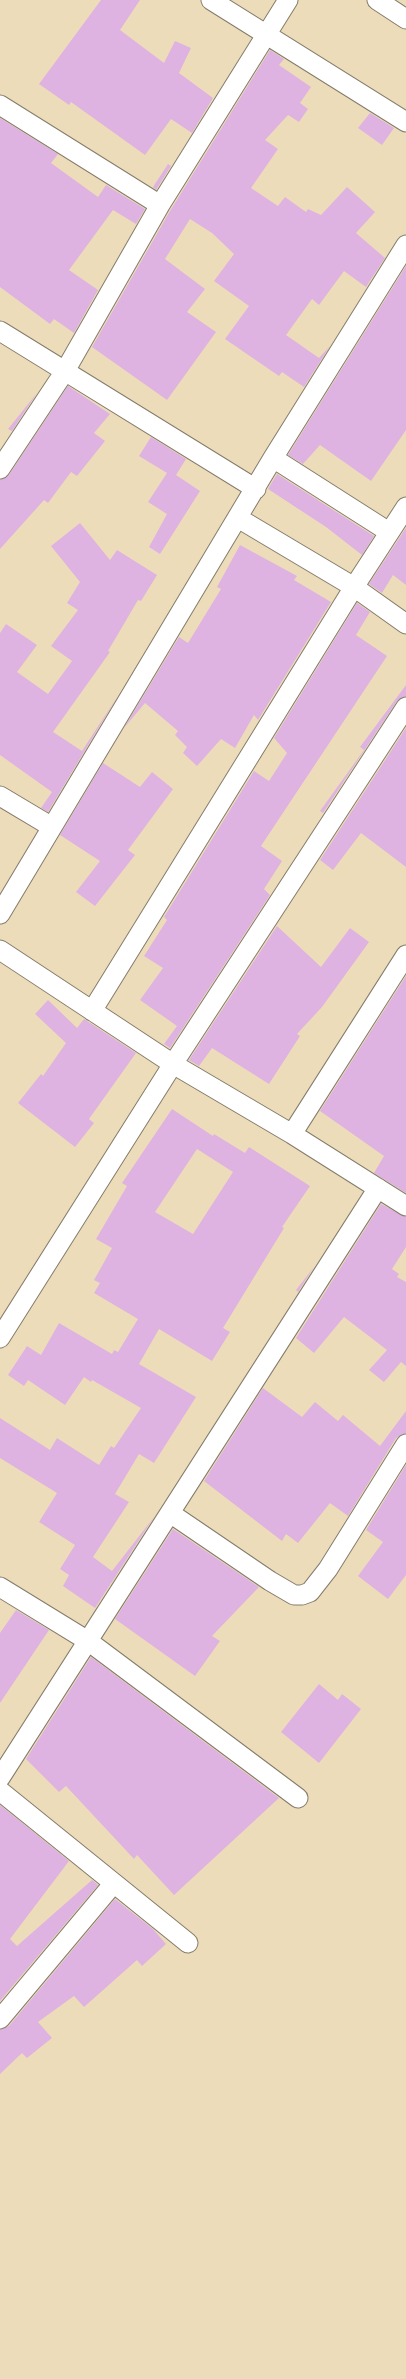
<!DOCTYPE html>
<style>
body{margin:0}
canvas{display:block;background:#eddcba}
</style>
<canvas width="406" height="2379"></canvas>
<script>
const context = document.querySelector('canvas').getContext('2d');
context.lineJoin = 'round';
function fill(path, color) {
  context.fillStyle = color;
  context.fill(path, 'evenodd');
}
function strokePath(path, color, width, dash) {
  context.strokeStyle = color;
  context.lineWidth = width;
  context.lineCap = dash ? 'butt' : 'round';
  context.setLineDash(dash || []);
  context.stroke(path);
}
fill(new Path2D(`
 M101,0H140L120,30L164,63L175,41L191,48L179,73L213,98L192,133L171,119L145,155L71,102L69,105L39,84Z
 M270,50L284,59L279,65L311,87L300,103L308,109L299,122L288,115L265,140L278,149L251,188L278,206L285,197L306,212L308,209L321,215L347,187L375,212L356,233L385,258L366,287L344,271L319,305L312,299L286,335L319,358L330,346L304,387L282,372L279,376L225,339L249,306L214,281L234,254L212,233L190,219L165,259L205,289L187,312L216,332L167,400L92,347L170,211Z
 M370,113L394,128L382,145L358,128Z
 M0,118L58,154L51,163L98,197L106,185L145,209L136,224L113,210L69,270L98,290L74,333L54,319L50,324L0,287Z
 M168,164L171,166L156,190L153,187Z
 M406,266V430L371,481L320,445L303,464L288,455Z
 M68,386L110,414L94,433L105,441L77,476L71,472L48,503L44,500L0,549V480L9,475Z
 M37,393L12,431L8,429Z
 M151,437L186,459L176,475L200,491L160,554L149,547L167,514L148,502L167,473L139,456Z
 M277,474L374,536L362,555L326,527L268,489Z
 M80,523L110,560L117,550L157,575L141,601L138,600L108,651L110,652L53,732L82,751L117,697L48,812L41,808L52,792L0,755V633L6,624L37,645L17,672L48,694L72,661L51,646L78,610L67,603L80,582L51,546Z
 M406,528V585L393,575L382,593L369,584Z
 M240,545L297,576L294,580L331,602L258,720L254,715L235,748L221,739L197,766L183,753L187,747L175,735L178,731L145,703L124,728L179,637L188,643L221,589L217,587Z
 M357,603L370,612L356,635L387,656L261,846L282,861L264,889L270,895L170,1048L164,1044L177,1026L140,1000L163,968L144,956L167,920L164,917L254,771L269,781L287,753L274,738Z
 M406,685V696L397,701L323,813L320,811L364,750L360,747Z
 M406,728V867L361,833L333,870L320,860Z
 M103,763L140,787L152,772L173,789L128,850L135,855L95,906L76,892L100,861L60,835Z
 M277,926L321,967L350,928L369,942L322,1007L297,1034L300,1036L269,1084L212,1048L199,1066L189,1060Z
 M406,976V1193L374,1173L384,1156L320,1111Z
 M48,1000L77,1028L84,1019L136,1053L89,1119L94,1123L75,1147L18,1103L41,1074L43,1076L66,1043L35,1014Z
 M172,1109L213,1136L214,1134L245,1153L249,1147L310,1186L282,1227L284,1228L223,1328L230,1332L212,1361L159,1329L139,1364L196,1397L154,1463L139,1454L115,1494L129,1502L93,1557L112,1571L154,1517L95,1608L63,1586L69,1575L60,1569L75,1545L39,1522L57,1493L0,1458V1418L50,1450L57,1438L99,1465L111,1446L114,1448L141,1408L92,1380L91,1382L84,1377L65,1405L28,1380L24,1386L8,1375L27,1346L41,1355L59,1323L112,1354L114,1350L118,1352L138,1319L94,1293L100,1283L94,1280L112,1248L96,1239L127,1186L122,1183ZM197,1149L233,1172L193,1234L155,1212Z
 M381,1204L406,1217V1247L392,1269L399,1274L397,1277L406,1282V1366L401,1362L384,1382L369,1370L387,1350L344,1317L314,1353L296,1338Z
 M314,1267L298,1292L296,1290Z
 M263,1388L302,1417L315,1402L338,1421L343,1415L380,1446L406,1411V1433L396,1438L348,1516L330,1503L298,1543L286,1534L282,1541L204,1481Z
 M406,1465V1575L388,1599L358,1576L383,1542L366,1530Z
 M173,1529L259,1587L212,1636L220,1641L195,1676L115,1619Z
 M16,1610L49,1630L0,1703V1633Z
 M91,1657L279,1798L174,1895L137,1855L134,1859L66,1786L59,1792L26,1759Z
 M319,1684L338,1700L342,1694L361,1709L319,1763L281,1732Z
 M0,1805L69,1861L10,1939L17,1946L92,1880L98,1885L0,2001Z
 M115,1899L153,1929L166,1944L142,1966L137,1960L84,2007L74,1996L38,2022L52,2038L27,2058L22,2053L0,2074V2030L9,2026Z`), '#deb3e1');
const minor = new Path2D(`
 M211,0L406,122
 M377,0L406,19
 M0,105L160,205
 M0,331L256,489
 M273,458L389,532
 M0,469L65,371L160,205L288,0
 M238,518L354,587L406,624
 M0,796L52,827
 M0,914L273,458L406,245
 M0,950L173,1064L292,1134L406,1206
 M92,1011L354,587L406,507
 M292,1134L406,955
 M0,1338L173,1064L406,707
 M170,1513L270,1581L294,1595H302L310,1592L328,1569L406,1444
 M0,1587L88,1641L298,1798
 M0,1778L378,1188
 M0,1791L188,1943
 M0,2019L114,1883`);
strokePath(minor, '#847c6b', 21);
strokePath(minor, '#fff', 19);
</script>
